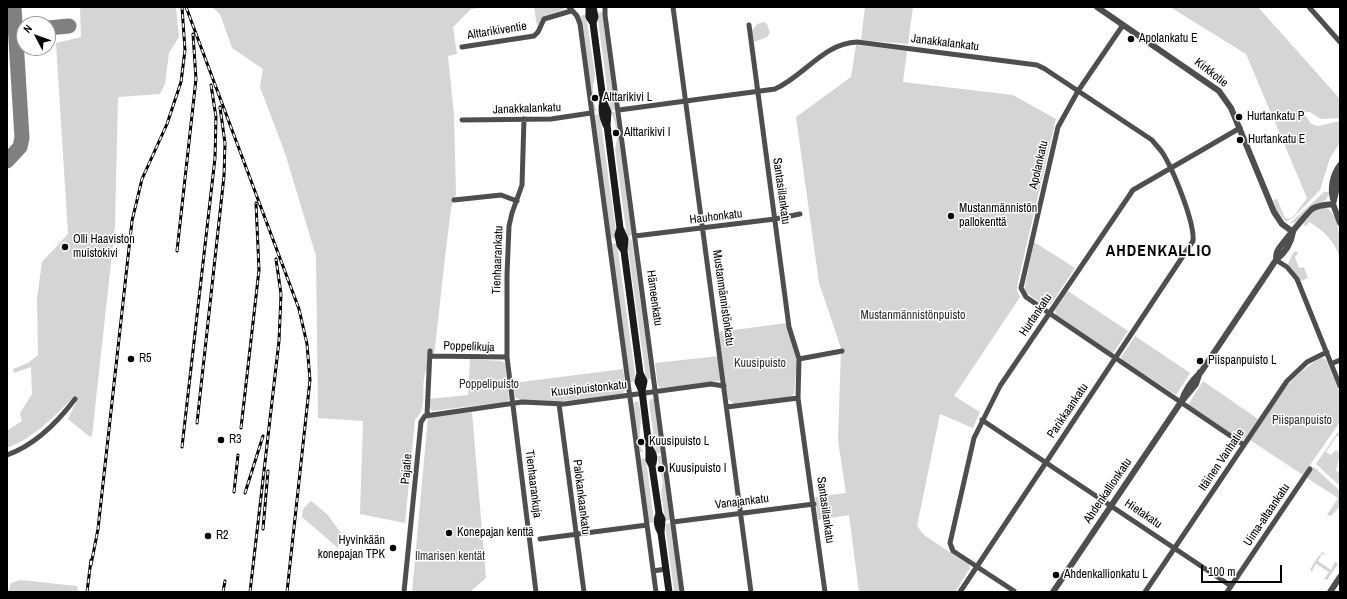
<!DOCTYPE html>
<meta charset="utf-8">
<style>
body{margin:0}
#map{position:relative;width:1347px;height:599px;overflow:hidden;background:#fff;font-family:"Archivo Narrow",sans-serif}
canvas{display:block}
.frame{position:absolute;inset:0;border:8px solid #000;pointer-events:none}
.north{position:absolute;left:16px;top:16px;width:40px;height:40px;box-sizing:border-box;background:#fff;border:1px solid #999;border-radius:50%;rotate:311deg;font-size:11px;font-weight:700;line-height:16px;text-align:center;color:#000}
.north::after{content:'';display:block;margin:auto;width:14px;height:18px;background:#000;clip-path:polygon(50% 0,100% 100%,50% 72%,0 100%)}
.scale{position:absolute;left:1201px;top:565px;width:81px;height:18px;box-sizing:border-box;border:2px solid #000;border-top:0;padding-left:5px;font-size:12px;line-height:14px;white-space:nowrap;color:#000;-webkit-text-stroke:3px #fff;paint-order:stroke}
</style>
<div id="map">
<canvas width="1347" height="599"></canvas>
<div class="frame"></div>
<div class="north">N</div>
<div class="scale">100 m</div>
</div>
<script>
const context = document.querySelector('canvas').getContext('2d');
context.lineJoin = 'round';
function fill(path, color) {
  context.fillStyle = color;
  context.fill(path, 'evenodd');
}
function strokePath(path, color, width, dash) {
  context.strokeStyle = color;
  context.lineWidth = width;
  context.lineCap = dash ? 'butt' : 'round';
  context.setLineDash(dash || []);
  context.stroke(path);
}
function write(font, color, halo, rows, align = 'center') {
  context.font = font + ' "Archivo Narrow",sans-serif';
  context.lineWidth = 3;
  context.setLineDash([]);
  context.textBaseline = 'middle';
  context.strokeStyle = halo;
  context.fillStyle = color;
  for (const [text, x, y, turn = 0] of rows) {
    context.save();
    context.translate(x, y);
    context.rotate((+turn || 0) * Math.PI / 180);
    context.textAlign = isNaN(turn) ? turn : align;
    if (halo) context.strokeText(text, 0, 0);
    context.fillText(text, 0, 0);
    context.restore();
  }
}
fill(new Path2D(`
 M80,7H176L179,37L169,53L165,84L160,94L118,97L115,226L92,436L90,437L68,419L77,400L74,396C54,417 35,437 7,448L8,430L22,421L20,413L32,394L31,367L14,373L13,369L28,363L38,355L37,298L42,262L68,234L56,43L81,37Z
 M212,7H486L471,9L453,27L457,54L448,56L454,114L456,194L451,208L445,257L435,348C433,359 426,368 424,378C422,394 427,407 415,420L405,523L360,514L363,421L318,418L316,256L285,153L260,87L263,69L232,48L220,14Z
 M534,7H563V10L544,16L537,26Z
 M865,7H913L908,44L861,40Z
 M1170,7H1258L1340,99V118L1321,119L1310,112H1303L1311,124L1318,126L1340,121V143L1330,158L1320,190L1294,217L1286,222L1277,211L1273,200L1277,199L1285,218L1289,219L1294,216L1307,198L1246,54Z
 M602,12L615,109L614,110H610L597,13Z
 M586,14L595,75L593,86V101L597,111H594L580,16Z
 M764,22L767,24L770,33L767,37L754,42L752,31L757,24Z
 M856,45L907,51L903,82L1013,95L1056,119L1018,282L1017,291L1020,297L954,396L980,412L973,428L940,414L917,526L924,535L969,565L970,568L955,592H859L849,515L818,520L815,497L846,493L838,441L841,348L819,283L796,117L851,77Z
 M611,112H615L632,235L627,237L615,149L617,139L615,122Z
 M598,114L600,116L617,239L611,238L595,115Z
 M1324,192H1330L1326,200L1308,208L1296,222L1289,224Z
 M1323,208H1327C1341,218 1340,244 1340,259C1336,242 1323,230 1309,222L1306,226L1303,224L1314,211Z
 M632,240L651,379H646L627,241Z
 M1034,242L1075,268L1051,304L1046,307L1024,291Z
 M617,243L636,381L630,382L612,246V244Z
 M1296,251L1298,253L1295,257L1299,268L1304,267L1308,278L1301,281L1288,264L1293,253Z
 M1068,291L1128,331L1114,352L1111,353L1056,315L1055,310Z
 M786,323L797,362L794,394L790,397L734,404L728,399L719,332Z
 M1135,336L1190,373L1176,395L1122,360V356Z
 M719,356L722,378L720,381L660,388L658,386L655,363Z
 M470,359L501,361L505,363L509,400L505,402L432,411L429,407L428,399L468,395Z
 M1319,359L1323,358L1326,360L1340,393V422L1303,475L1250,440C1271,409 1286,378 1319,359Z
 M623,369L626,389L623,393C604,396 528,409 515,397L513,383Z
 M1203,381L1258,419L1245,438H1238L1188,405Z
 M652,398L654,400L661,453L656,454L649,402Z
 M635,401L639,402L641,419L639,443L643,452H640L633,405Z
 M472,412L486,578L470,592H412L428,417Z
 M1338,432L1340,433V437L1337,436L1326,452L1331,455L1336,450L1340,453L1336,471L1340,472V486L1316,464Z
 M657,456H661L670,520L665,521L661,492L663,482Z
 M646,458L654,522L649,523L641,459Z
 M1314,467L1340,491V506L1331,516L1327,515L1338,498L1307,478Z
 M311,501L327,514L341,533L338,548L302,517L303,509Z
 M670,523L680,592H674L665,524Z
 M1322,552L1327,555L1322,554L1318,561L1331,570L1335,562L1338,564L1327,580L1324,579L1329,572L1316,564L1312,571L1315,574L1310,570L1315,561L1305,555L1315,561Z
 M20,580L77,586L78,592H8L11,583Z`), '#d5d5d5');
strokePath(new Path2D(`
 M48,28L69,26
 M7,161L20,147L22,138L14,7`), '#808080', 15);
strokePath(new Path2D(`
 M569,7L577,16L580,24L656,592
 M605,7V15L682,592
 M673,7L751,592
 M1309,7L1340,42
 M749,25L789,327L799,359L798,398L825,592
 M1123,25L1078,91L1058,127L1021,288L1026,297L1049,313L1244,445
 M462,47L534,36L538,32L544,19L571,11
 M619,110L775,89C804,76 824,43 857,42L1037,65L1045,69L1152,140C1155,144 1159,148 1162,152C1173,169 1195,223 1193,241L960,592
 M524,119L522,185L512,213L509,226L507,275V357L536,592
 M462,120L551,119L591,113
 M454,200L501,195L517,201
 M635,236L775,219L800,214
 M1276,260L1287,267L1297,279L1340,386
 M430,356L507,357
 M799,359L842,351
 M1331,364L1340,360
 M559,404L584,592
 M727,407L798,398
 M427,415L430,351
 M982,420L1231,586
 M7,455C35,445 57,423 75,399
 M673,522L814,504
 M540,539L647,525
 M653,571L666,569
 M1014,591L953,551L950,543L974,438L1000,386L1133,190L1240,128
 M404,592L421,422L425,416L522,402L564,404L711,384L724,386
 M1145,592L1287,381L1307,362L1327,352
 M1227,592L1310,469`), '#4e4e4e', 5);
strokePath(new Path2D(`
 M1097,7L1219,91L1231,108L1274,212L1282,224L1293,232
 M1340,175L1333,204L1340,223
 M1333,199C1330,187 1333,174 1340,165
 M1276,260C1276,257 1276,253 1278,250C1280,246 1309,211 1312,209C1318,205 1326,205 1333,204
 M1182,401L1196,384L1200,372
 M1053,592L1181,402C1185,390 1191,381 1201,372L1276,260C1285,253 1291,244 1293,232
 M1330,592L1340,577`), '#4e4e4e', 6);
strokePath(new Path2D(`
 M589,7V17L593,23
 M593,7L595,17L593,23L603,100L608,112L607,125L620,228L618,235L620,245L624,251
 M603,100C601,110 602,116 606,125
 M620,228L625,239L624,251L640,373L638,382L642,391L649,447V460L652,466L659,513C656,521 657,526 661,533
 M640,373L644,381L642,391
 M649,447C654,454 655,458 652,466
 M659,513L662,519L661,533L669,592`), '#1b1b1b', 7);
const rail = new Path2D(`
 M186,7L299,309L307,344L310,380L287,592
 M177,251L196,79L193,34
 M197,423L224,176L225,143L220,107
 M241,428L259,270L256,203
 M182,447L215,158L216,117L211,85
 M234,492L238,455
 M245,493L263,436
 M263,529L268,471
 M91,565L98,529L132,221L142,179L167,124L181,82L185,50L182,7
 M87,592L91,560
 M223,592L225,581
 M250,592L279,341L281,294L276,259`);
strokePath(rail, '#000', 3);
strokePath(rail, '#fff', 1.5, [4.5]);
for (const [x, y, r, color] of [
 [1131,39,4,"#000"],
 [595,98,4,"#000"],
 [1239,117,4,"#000"],
 [616,133,4,"#000"],
 [1240,140,4,"#000"],
 [951,216,4,"#000"],
 [65,247,4,"#000"],
 [131,359,4,"#000"],
 [1200,361,4,"#000"],
 [221,440,4,"#000"],
 [641,442,4,"#000"],
 [661,469,4,"#000"],
 [449,533,4,"#000"],
 [208,536,4,"#000"],
 [393,548,4,"#000"],
 [1056,575,4,"#000"]
]) {
  const dot = new Path2D();
  dot.arc(x, y, r, 0, 2 * Math.PI);
  context.fillStyle = color;
  context.fill(dot);
  strokePath(dot, '#fff', 1.5);
}
write('12px', '#000', '#fff', [
 ["Alttarikiventie",497,31,-9],
 ["Janakkalankatu",945,43,7],
 ["Kirkkotie",1211,73,38],
 ["Janakkalankatu",527,109,-2],
 ["Apolankatu",1039,165,-77],
 ["Santasillankatu",781,191,82],
 ["Hauhonkatu",716,217,-7],
 ["Tienhaarankatu",498,260,-88],
 ["Hämeenkatu",654,298,82],
 ["Mustanmännistönkatu",723,298,82],
 ["Hurtankatu",1036,315,-56],
 ["Poppelikuja",469,347,2],
 ["Kuusipuistonkatu",589,389,-6],
 ["Parikkaankatu",1068,411,-56],
 ["Itäinen Vanhatie",1222,460,-56],
 ["Pajatie",407,469,-85],
 ["Tienhaarankuja",533,484,83],
 ["Ahdenkallionkatu",1108,491,-56],
 ["Palokankaankatu",581,497,83],
 ["Vanajankatu",742,502,-7],
 ["Santasillankatu",825,510,82],
 ["Hietakatu",1143,514,34],
 ["Uima-altaankatu",1267,515,-56]
]);
write('12px', '#000', '#fff', [
 ["Apolankatu E",1139,39],
 ["Alttarikivi L",603,98],
 ["Hurtankatu P",1247,117],
 ["Alttarikivi I",624,133],
 ["Hurtankatu E",1248,140],
 ["Mustanmännistön",959,209],
 ["pallokenttä",959,223],
 ["Olli Haaviston",73,240],
 ["muistokivi",73,254],
 ["R5",139,359],
 ["Piispanpuisto L",1208,361],
 ["R3",229,440],
 ["Kuusipuisto L",649,442],
 ["Kuusipuisto I",669,469],
 ["Konepajan kenttä",457,533],
 ["R2",216,536],
 ["Hyvinkään",385,541,"right"],
 ["konepajan TPK",385,555,"right"],
 ["Ahdenkallionkatu L",1064,575]
], 'left');
write('12px', '#2c2c2c', '#fff', [
 ["Mustanmännistönpuisto",913,316],
 ["Kuusipuisto",760,364],
 ["Poppelipuisto",489,385],
 ["Piispanpuisto",1302,421],
 ["Ilmarisen kentät",450,557]
]);
context.letterSpacing = '1px';
write('bold 16px', '#000', '#fff', [
 ["AHDENKALLIO",1159,252]
]);
context.letterSpacing = '0px';
</script>
